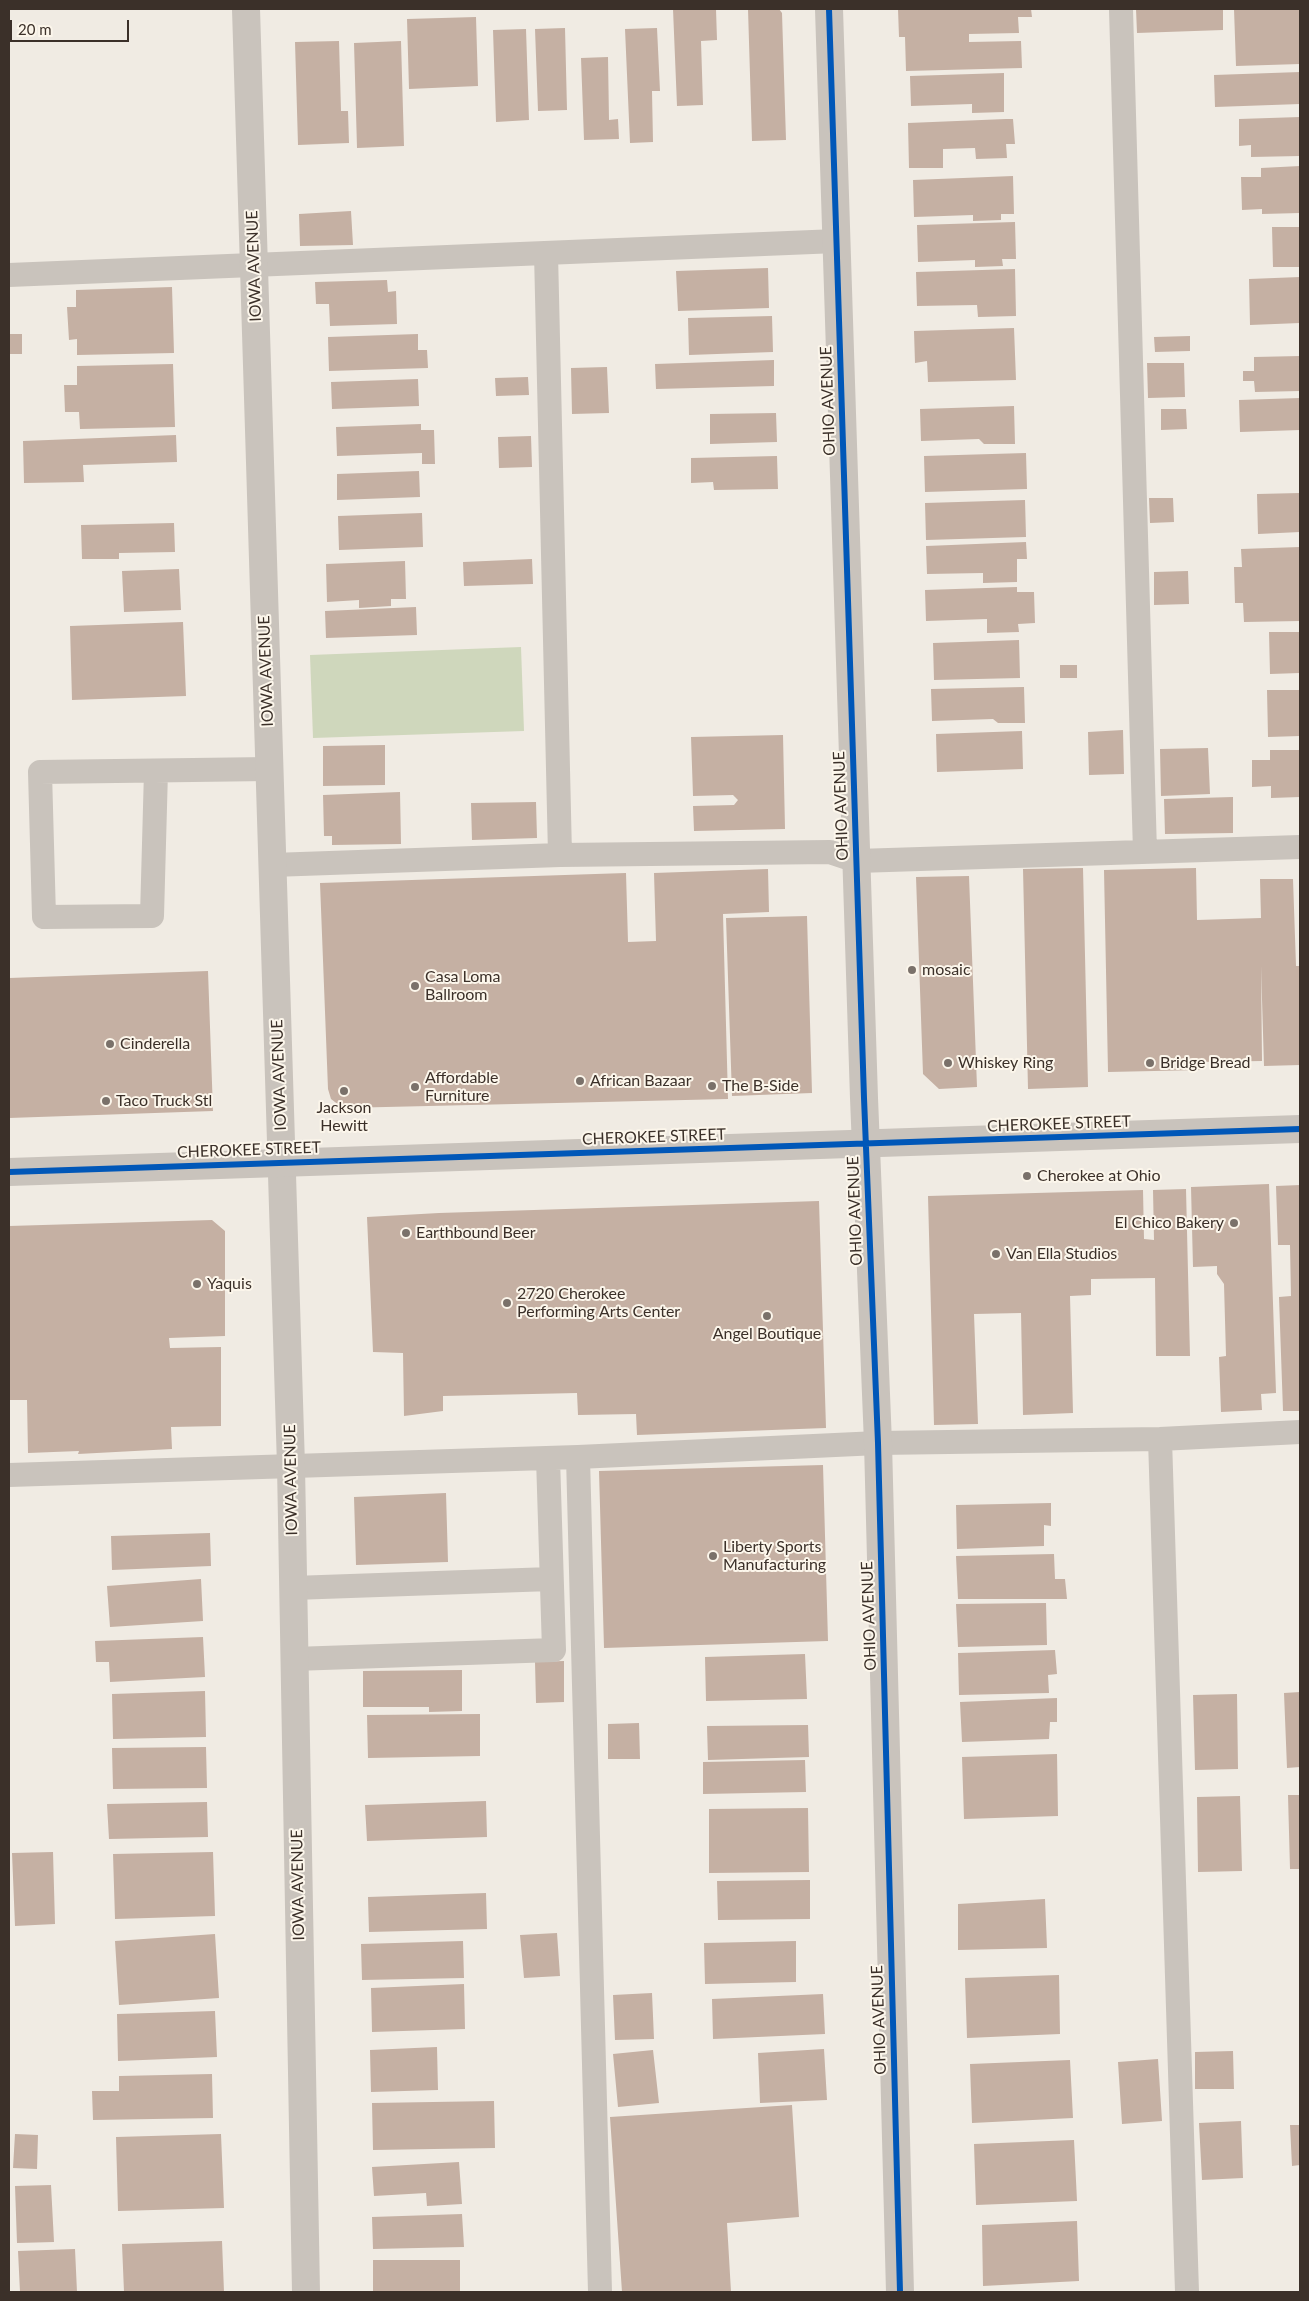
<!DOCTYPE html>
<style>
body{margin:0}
#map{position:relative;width:1309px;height:2301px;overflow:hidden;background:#f0ebe3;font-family:Lato,sans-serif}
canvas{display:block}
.frame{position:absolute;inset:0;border:10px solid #3b3029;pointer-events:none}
.scale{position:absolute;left:10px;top:20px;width:119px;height:22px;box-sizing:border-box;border:2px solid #3b3029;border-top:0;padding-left:6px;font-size:15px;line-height:18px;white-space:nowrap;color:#3b3029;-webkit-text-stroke:4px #fcf6eb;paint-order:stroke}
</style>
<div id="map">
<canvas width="1309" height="2301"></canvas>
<div class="frame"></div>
<div class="scale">20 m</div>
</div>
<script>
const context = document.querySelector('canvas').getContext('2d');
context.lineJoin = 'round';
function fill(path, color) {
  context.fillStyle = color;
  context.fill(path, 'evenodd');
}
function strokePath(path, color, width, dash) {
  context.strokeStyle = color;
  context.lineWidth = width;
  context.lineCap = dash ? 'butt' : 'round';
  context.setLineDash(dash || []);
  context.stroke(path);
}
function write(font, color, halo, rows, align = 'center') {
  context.font = font + ' Lato,sans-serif';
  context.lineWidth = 4;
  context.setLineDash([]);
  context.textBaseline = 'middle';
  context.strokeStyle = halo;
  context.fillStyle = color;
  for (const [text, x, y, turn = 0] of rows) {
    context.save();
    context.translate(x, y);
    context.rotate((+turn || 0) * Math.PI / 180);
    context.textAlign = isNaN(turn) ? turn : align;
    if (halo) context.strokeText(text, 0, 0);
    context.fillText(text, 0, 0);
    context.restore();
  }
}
fill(new Path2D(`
 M521,647L524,731L313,738L310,655Z`), '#cfd7bc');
fill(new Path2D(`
 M673,9H716L717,40L701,41L703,105L677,106Z
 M748,9H779L782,13L786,140L752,141Z
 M898,9H1031L1032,17H1018L1019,33L969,34V42L1021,41L1022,68L906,71L905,37H899Z
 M1136,9H1223V30L1137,33Z
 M1234,9H1300V64L1236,66Z
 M476,17L478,86L409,89L407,19Z
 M565,28L567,110L538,111L535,29Z
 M657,28L660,91H652L653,142L630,143L625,29Z
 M526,29L529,120L496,122L493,30Z
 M339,41L341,111H348L349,143L298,145L295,42Z
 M401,41L404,146L357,148L354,43Z
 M608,57L609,120L618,119L619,139L584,140L581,58Z
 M1300,72V104L1215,107L1214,75Z
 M1004,73V112L972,113V104L911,106L910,76Z
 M1300,117V156L1251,157V145L1239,146V119Z
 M1006,119H1013L1015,144H1006L1007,158L976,159L975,148L943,149V168H909L908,123Z
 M1300,166V213L1262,214V209L1242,210L1241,177H1261V168Z
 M1013,176L1014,214H1001V220L973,221V215L914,217L913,180Z
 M351,211L353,245L300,246L299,214Z
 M1015,222L1016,259H1002L1003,266L975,267V260L918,262L917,225Z
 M1272,227H1300V267H1273Z
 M768,268L769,308L678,311L676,271Z
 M1015,269L1016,316L978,317L977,305L917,306L916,272Z
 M1300,277V323L1250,325L1249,279Z
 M387,280L388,292L396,291L397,324L330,326L329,304H316L315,282Z
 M172,287L174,353L77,355V339L69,340L67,307H76V290Z
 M772,316L773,352L689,355L688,318Z
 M1014,328L1016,380L928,382L927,361L915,363L914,331Z
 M9,334H22V354H9Z
 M418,334V350H427L428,368L329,371L328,337Z
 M1190,336V351L1155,352L1154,337Z
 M1300,356V391L1255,392L1254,381H1243V371H1254V357Z
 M774,360V386L656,389L655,364Z
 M1147,363H1184L1185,397L1148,398Z
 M173,364L175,427L80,429L79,412H65L64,385H77V366Z
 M607,367L609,413L572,414L571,368Z
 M528,377L529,395L496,396L495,378Z
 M418,379L419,406L332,409L331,382Z
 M1300,398V430L1240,432L1239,400Z
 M1014,406L1015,444H984L979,439L921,441L920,409Z
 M1161,409H1186L1187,429L1161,430Z
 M776,413L777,442L710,444V414Z
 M421,424V430H434L435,464H422V453L337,456L336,427Z
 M176,435L177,462L83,465L84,482L24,483L23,441Z
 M531,436L532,467L499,468L498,437Z
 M1026,453L1027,489L925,492L924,456Z
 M777,456L778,489L714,490L713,482L691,483V458Z
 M419,471L420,497L337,500V474Z
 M1300,493V532L1258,534L1257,494Z
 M1149,498H1173L1174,522L1150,523Z
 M1025,500L1026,537L926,540L925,503Z
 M422,513L423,547L339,550L338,516Z
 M174,523L175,552L119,553V559H82L81,525Z
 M1026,542L1027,559H1017V582L983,583V573L927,574L926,546Z
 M1300,547V621L1244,622L1243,603H1235L1234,567H1242L1241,549Z
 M532,559L533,584L464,586L463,562Z
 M405,561L406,599H391V606L359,608V600L327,602L326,564Z
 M179,569L181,610L124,612L122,571Z
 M1188,571L1189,604L1154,605V572Z
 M1017,587V592H1034L1035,623L1018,624L1019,632L987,633V619L926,621L925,590Z
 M416,607L417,635L326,638L325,611Z
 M183,622L186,696L72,700L70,626Z
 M1269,632H1300V673L1270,674Z
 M1019,640L1020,678L934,680L933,643Z
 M1060,665H1077V678H1060Z
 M1024,687L1025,723H998L993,719L932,721L931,689Z
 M1267,690H1300V736L1268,737Z
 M1123,730L1124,774L1089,775L1088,732Z
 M1022,731L1023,769L937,772L936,734Z
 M783,735L785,829L694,831L693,806L734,805L738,800L733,795L693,796L691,737Z
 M385,745V785L323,786V746Z
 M1208,748L1210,794L1161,796L1160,749Z
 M1270,750H1300V797L1271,798V786L1252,787V760H1270Z
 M400,792L401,844L332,845V836H324L323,795Z
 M1233,797V833L1165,834L1164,799Z
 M536,802L537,838L472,840L471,803Z
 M1083,868L1088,1087L1028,1089L1023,869Z
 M1196,868L1197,920L1261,918L1260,879H1293L1296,966H1300V1065L1264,1066L1261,966L1262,1061L1200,1062V1070L1108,1072L1104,870Z
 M768,869L769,912L723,914L728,1099L343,1108L331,1099L328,1089L320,883L626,873L628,942L656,941L654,873Z
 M969,876L977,1087L939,1089L923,1074L916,877Z
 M807,916L812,1093L732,1096L726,918Z
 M208,971L213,1111L9,1118V978Z
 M1269,1184L1276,1393L1261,1394L1262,1410L1221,1412L1219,1357L1226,1356L1224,1284L1217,1274V1266L1193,1267L1191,1187Z
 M1300,1185V1411H1283L1279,1297L1291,1296L1290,1245H1278L1276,1186Z
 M1186,1189L1190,1356H1156L1155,1278L1091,1279V1295L1070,1296L1073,1413L1023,1415L1021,1313L974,1314L978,1424L934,1425L928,1196L1143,1190L1144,1239L1154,1240L1153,1190Z
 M819,1201L826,1428L637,1435L636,1414L578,1415L577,1393L443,1396V1411L404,1416L403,1353L373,1352L367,1217L439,1213Z
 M212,1220L225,1231V1336L169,1338L170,1348L221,1347V1426L171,1427L172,1449L78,1454L79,1451L28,1453L27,1400H9V1226Z
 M823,1465L828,1641L604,1648L599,1471Z
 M446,1493L448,1562L356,1565L354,1497Z
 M1051,1503V1526L1044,1525V1546L957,1549L956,1505Z
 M210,1533L211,1566L112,1570L111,1536Z
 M1054,1554L1055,1579H1065L1067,1599H958L956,1556Z
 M201,1579L203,1621L110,1627L107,1586Z
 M1046,1603L1047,1645L958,1647L956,1604Z
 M203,1637L205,1677L110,1682L109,1662H96L95,1641Z
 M1055,1650L1057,1674L1048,1675L1049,1693L959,1695L958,1653Z
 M805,1654L807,1699L706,1701L705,1657Z
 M564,1661V1702L536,1703L535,1662Z
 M462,1670V1711L429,1712V1707H363V1671Z
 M205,1691L206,1737L113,1739L112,1694Z
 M1300,1692V1767L1287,1768L1284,1693Z
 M1237,1694L1238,1769L1195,1770L1193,1695Z
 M1057,1698V1722H1050L1049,1739L962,1742L960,1702Z
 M480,1714V1756L368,1758L367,1715Z
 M639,1723L640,1759H608V1724Z
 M808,1725L809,1757L708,1760L707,1726Z
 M206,1747L207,1788L113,1789L112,1748Z
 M1057,1754L1058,1816L964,1819L962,1757Z
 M805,1760L806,1792L703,1794V1762Z
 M1288,1795H1300V1869H1290Z
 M1240,1796L1242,1871L1198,1872L1197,1797Z
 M486,1801L487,1837L367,1841L365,1805Z
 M207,1802L208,1837L109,1839L107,1804Z
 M808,1808L809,1872L709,1873V1809Z
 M53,1852L55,1924L15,1926L12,1853Z
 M213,1852L215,1916L115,1919L113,1854Z
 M810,1880V1919L718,1920L717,1881Z
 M486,1893L487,1929L369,1932L368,1897Z
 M1045,1899L1047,1948L958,1950V1904Z
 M557,1933L560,1976L524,1978L520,1935Z
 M215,1934L219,1998L119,2005L115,1941Z
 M463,1941L464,1978L362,1980L361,1944Z
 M796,1941V1982L705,1984L704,1943Z
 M1059,1975L1060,2034L967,2038L965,1978Z
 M464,1984L465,2029L372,2032L371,1988Z
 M652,1993L654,2039L615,2040L613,1995Z
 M823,1994L825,2034L713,2039L712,1999Z
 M215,2011L217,2057L118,2061L117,2014Z
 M437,2047L438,2090L371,2092L370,2050Z
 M824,2049L827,2100L760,2103L758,2053Z
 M653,2050L659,2103L618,2107L613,2054Z
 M1233,2051L1234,2089H1195V2052Z
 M1158,2059L1162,2121L1122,2124L1118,2062Z
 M1070,2060L1073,2118L972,2123L970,2064Z
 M212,2074L213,2118L93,2120L92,2091H119V2076Z
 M494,2101L495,2148L373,2150L372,2103Z
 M792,2105L799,2217L727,2223L731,2292H622L610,2117Z
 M1241,2121L1243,2178L1202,2180L1199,2123Z
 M1290,2125H1300V2165L1292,2166Z
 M15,2134L38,2135L37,2169L13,2168Z
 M221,2134L224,2208L118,2211L116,2137Z
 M1074,2140L1077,2201L976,2205L974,2144Z
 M459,2162L462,2204L427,2206L426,2193L374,2196L372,2167Z
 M51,2185L54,2242L17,2243L15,2186Z
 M462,2214L464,2247L373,2249L372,2217Z
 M1077,2221L1079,2281L983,2286L982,2225Z
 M222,2241L224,2292H124L122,2244Z
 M75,2249L77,2292H20L18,2251Z
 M373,2260H460V2292H373Z`), '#c5b0a3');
strokePath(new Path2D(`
 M1121,9L1145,852
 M546,253L560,855
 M9,275L837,241
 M156,771L152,916L44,917L40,772L269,769
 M272,865L560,855L830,852L857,861L1300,847
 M1160,1439L1187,2292
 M578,1457L600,2292
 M9,1475L578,1457L878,1443L1160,1439L1300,1432
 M293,1588L551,1579
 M294,1659L554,1650L548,1458`), '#c9c3bc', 24);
strokePath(new Path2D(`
 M246,9L291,1466L306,2292
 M829,9L864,1098L878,1443L900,2292`), '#c9c3bc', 28);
strokePath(new Path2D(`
 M9,1172L1300,1129`), '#c9c3bc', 28);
strokePath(new Path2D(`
 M829,9L864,1098L878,1443L900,2292
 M9,1172L1300,1129`), '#0057b8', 6);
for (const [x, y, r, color] of [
 [912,970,5,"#7a716a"],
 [415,986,5,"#7a716a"],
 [110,1044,5,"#7a716a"],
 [948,1063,5,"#7a716a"],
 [1150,1063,5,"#7a716a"],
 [580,1081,5,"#7a716a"],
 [712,1086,5,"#7a716a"],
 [415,1087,5,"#7a716a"],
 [344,1091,5,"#7a716a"],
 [106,1101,5,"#7a716a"],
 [1027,1176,5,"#7a716a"],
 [1234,1223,5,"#7a716a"],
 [406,1233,5,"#7a716a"],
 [996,1254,5,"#7a716a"],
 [197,1284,5,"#7a716a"],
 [507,1303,5,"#7a716a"],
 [767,1316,5,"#7a716a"],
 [713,1556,5,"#7a716a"]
]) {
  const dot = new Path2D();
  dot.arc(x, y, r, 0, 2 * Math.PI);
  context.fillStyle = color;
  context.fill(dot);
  strokePath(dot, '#fcf6eb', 2);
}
write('16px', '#3b3029', '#fcf6eb', [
 ["IOWA AVENUE",254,266,-92],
 ["OHIO AVENUE",828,401,-92],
 ["IOWA AVENUE",266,671,-92],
 ["OHIO AVENUE",841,806,-92],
 ["IOWA AVENUE",279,1075,-92],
 ["CHEROKEE STREET",1059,1124,-2],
 ["CHEROKEE STREET",654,1137,-2],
 ["CHEROKEE STREET",249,1150,-2],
 ["OHIO AVENUE",855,1211,-92],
 ["IOWA AVENUE",291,1480,-91],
 ["OHIO AVENUE",869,1616,-92],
 ["IOWA AVENUE",298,1885,-91],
 ["OHIO AVENUE",879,2020,-92]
]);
write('16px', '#3b3029', '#fcf6eb', [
 ["mosaic",922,970],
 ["Casa Loma",425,977],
 ["Ballroom",425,995],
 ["Cinderella",120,1044],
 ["Whiskey Ring",958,1063],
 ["Bridge Bread",1160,1063],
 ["Affordable",425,1078],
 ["Furniture",425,1096],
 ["African Bazaar",590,1081],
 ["The B-Side",722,1086],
 ["Taco Truck Stl",116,1101],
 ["Jackson",344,1108,"center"],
 ["Hewitt",344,1126,"center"],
 ["Cherokee at Ohio",1037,1176],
 ["El Chico Bakery",1224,1223,"right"],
 ["Earthbound Beer",416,1233],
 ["Van Ella Studios",1006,1254],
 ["Yaquis",207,1284],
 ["2720 Cherokee",517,1294],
 ["Performing Arts Center",517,1312],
 ["Angel Boutique",767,1334,"center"],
 ["Liberty Sports",723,1547],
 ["Manufacturing",723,1565]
], 'left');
</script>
